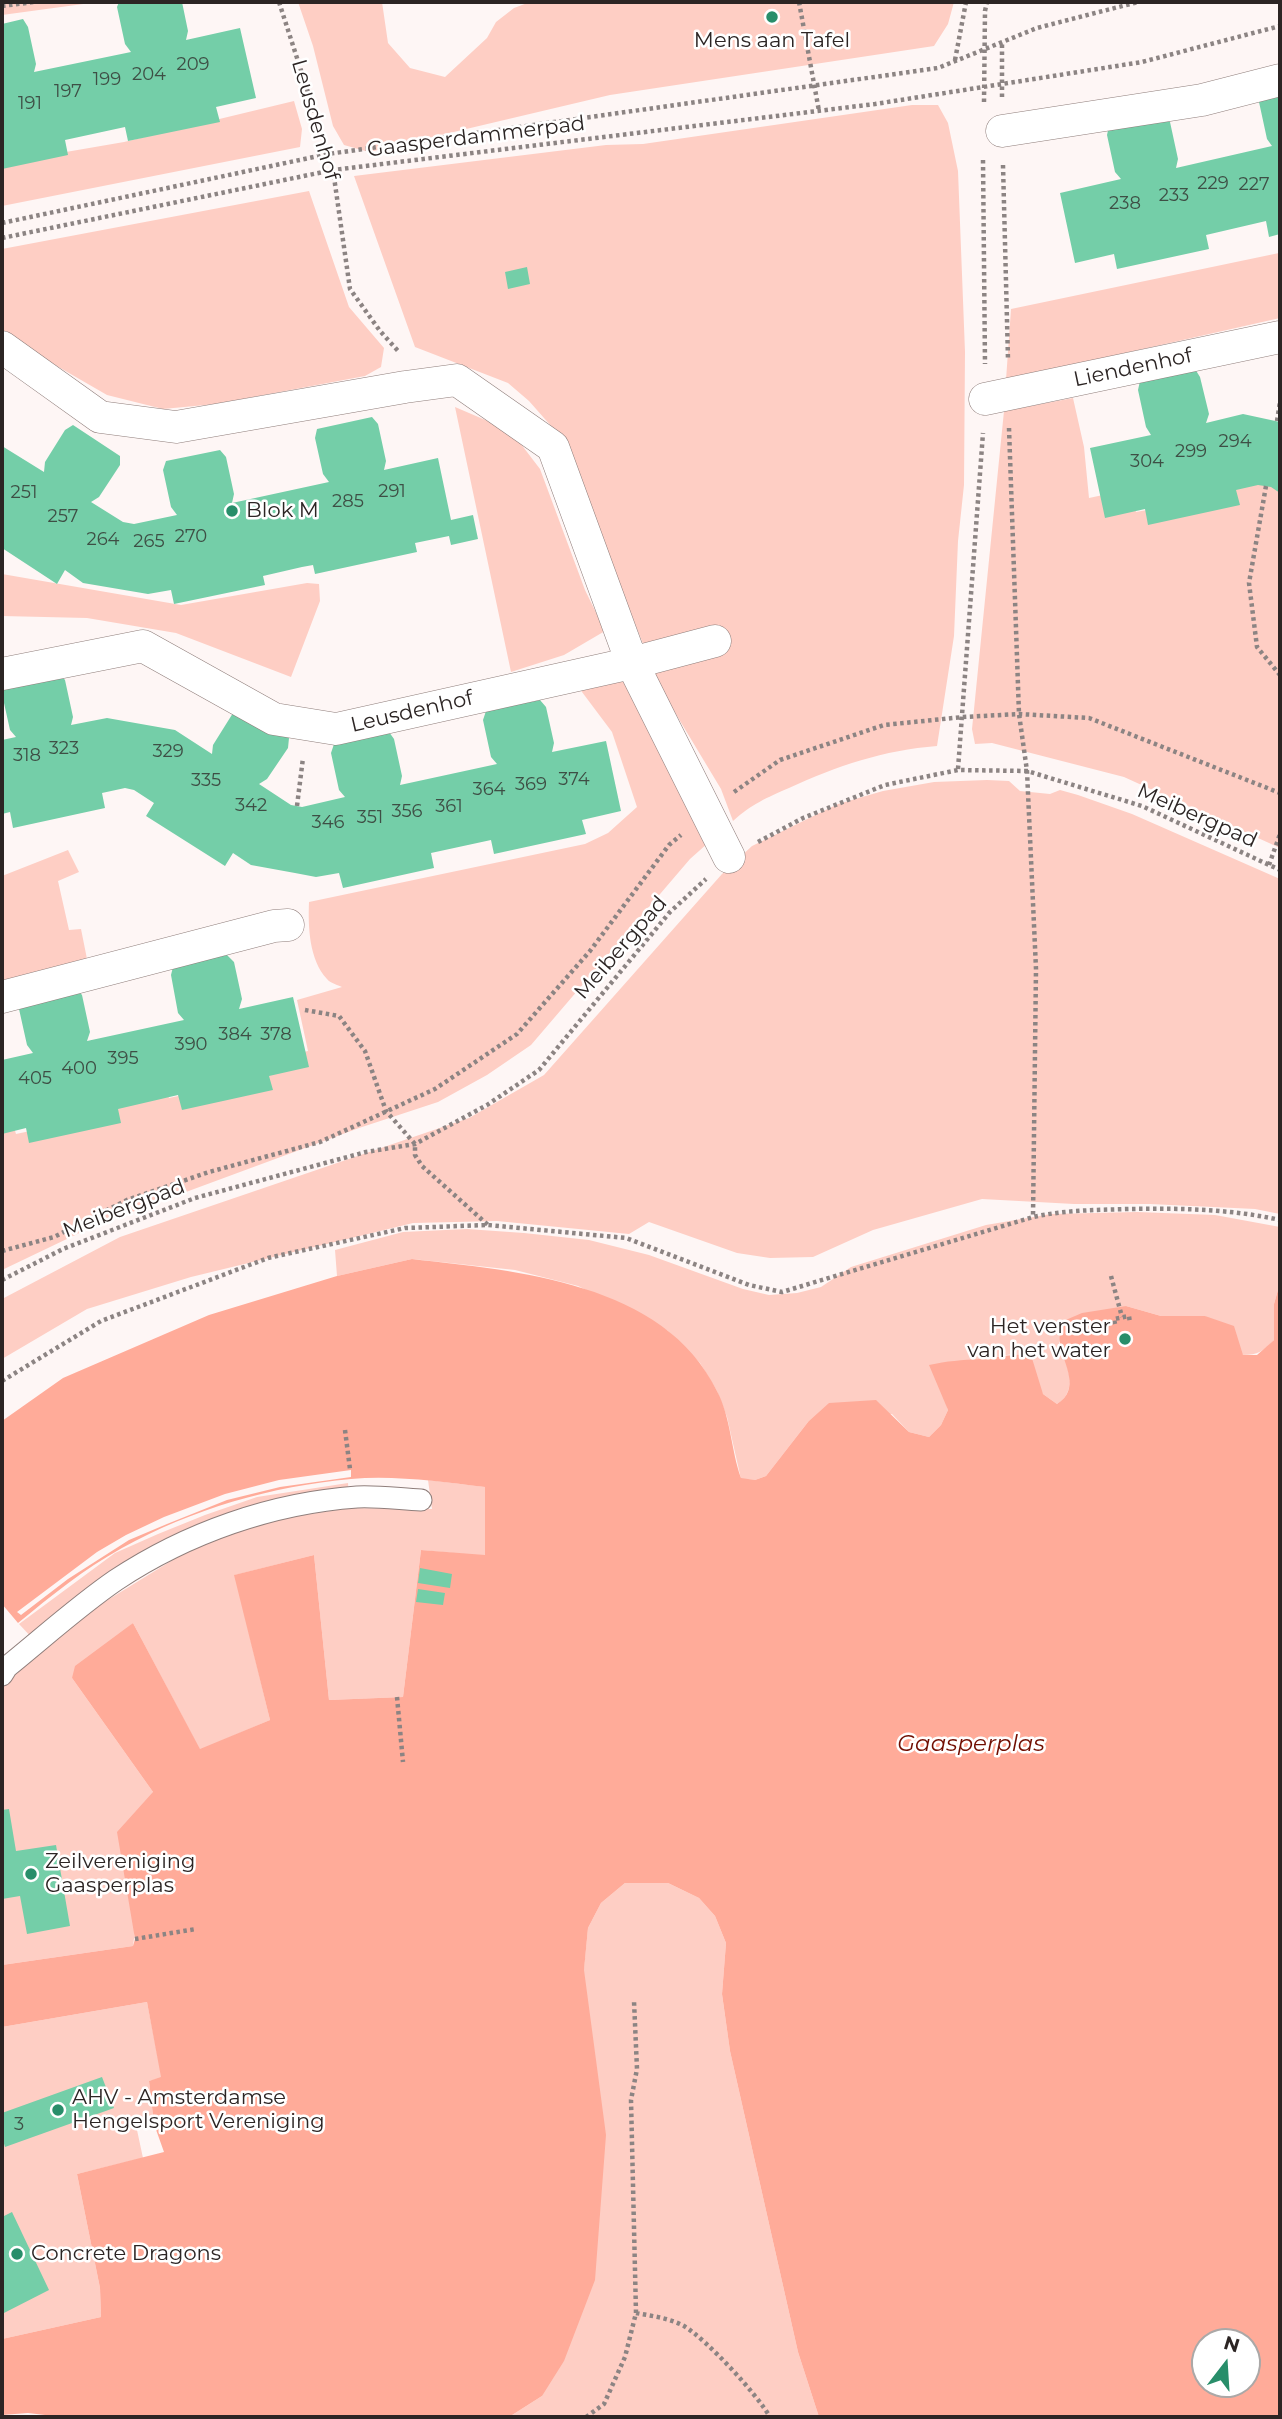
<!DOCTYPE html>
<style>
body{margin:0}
#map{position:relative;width:1282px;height:2419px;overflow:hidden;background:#fef6f5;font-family:Montserrat,sans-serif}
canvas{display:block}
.frame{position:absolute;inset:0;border:4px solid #2c2524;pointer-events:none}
.north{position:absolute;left:1191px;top:2328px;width:70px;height:70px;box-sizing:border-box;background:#fff;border:2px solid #aba8a7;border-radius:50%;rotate:17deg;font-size:19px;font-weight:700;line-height:28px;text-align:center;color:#2c2524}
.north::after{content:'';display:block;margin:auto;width:24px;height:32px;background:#288e6a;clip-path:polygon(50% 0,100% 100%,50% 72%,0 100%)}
</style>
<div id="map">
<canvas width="1282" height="2419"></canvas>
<div class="frame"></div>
<div class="north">N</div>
</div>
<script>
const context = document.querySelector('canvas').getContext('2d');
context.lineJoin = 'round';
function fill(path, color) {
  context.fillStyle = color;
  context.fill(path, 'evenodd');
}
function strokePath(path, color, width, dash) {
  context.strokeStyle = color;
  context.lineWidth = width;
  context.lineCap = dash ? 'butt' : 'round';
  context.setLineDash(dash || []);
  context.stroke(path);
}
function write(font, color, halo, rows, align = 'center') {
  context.font = font + ' Montserrat,sans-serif';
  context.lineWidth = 5;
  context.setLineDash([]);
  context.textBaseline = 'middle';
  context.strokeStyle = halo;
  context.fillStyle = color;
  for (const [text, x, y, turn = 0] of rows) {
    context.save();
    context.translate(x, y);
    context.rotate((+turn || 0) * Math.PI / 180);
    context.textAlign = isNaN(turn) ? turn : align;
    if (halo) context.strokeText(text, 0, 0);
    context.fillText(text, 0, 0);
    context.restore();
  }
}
fill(new Path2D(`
 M2,2H98L2,15Z
 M298,2H382L388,43L410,68L445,77L487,38L496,22L514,8L530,2H954L948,24L934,46L610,95L369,152L344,145L333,126L313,46Z
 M294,101L302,129L300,147L2,206V163L124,142Z
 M912,105H938L948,123L958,171L965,352L964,485L958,541L954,636L937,746C884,750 837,766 789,788C766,798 752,804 733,821L721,789L662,691L559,435L529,401L508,383L415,347L354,176L606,145L643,144Z
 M309,191L349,307L384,348L381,367L365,376L216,404L163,409L107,395L17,343L2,330V249Z
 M1279,253L1280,318L1006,380L1011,309Z
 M1073,398L1084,447L1089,498L1131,489L1136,512L1223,496L1253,468L1280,476V848L1124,777L992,743L975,744L972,729L1004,411Z
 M455,407L511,431L540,469L585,590L605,631L564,655L511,672Z
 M2,574L181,605L307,583L319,584L320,601L291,677L176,633L87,618L2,616Z
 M626,676L708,843L690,859L531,1045L487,1075L438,1102L359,1128L94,1226L2,1270V1115L10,1114L16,1134L115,1113L111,1092L165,1081L169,1098L262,1078L259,1062L308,1051L297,1000L342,987C338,985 330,983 327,979C309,960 308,926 309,902L585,844L608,833L637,807L612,732L576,684Z
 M987,780L1009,781L1020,791L1050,794L1060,790L1078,795L1132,814L1280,879V1214L1255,1209L1150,1204H1074L982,1199L873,1230L813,1257L770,1258L737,1253L649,1222L629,1234L497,1221L413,1223L191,1277L87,1309L2,1359V1299L120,1237L469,1118L544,1075L722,874L752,846L838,804L883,791L934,782Z
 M68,850L79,872L58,881L69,930L81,929L88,964L2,984V876Z
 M1137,1212L1215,1215L1280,1227V1283L1274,1304V1340C1263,1351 1258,1355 1243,1355L1205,1316H1161L1126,1306L1059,1342C1066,1363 1080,1390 1057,1404L1043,1394L1013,1354L982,1359L942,1391L948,1410L941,1425L929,1437L909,1432L892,1414L808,1422L766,1476L755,1480L741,1479L727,1417L717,1391L700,1363L668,1331L578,1286L515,1270L412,1259L337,1276L335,1250L403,1232L467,1229L524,1233L589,1240L649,1255L743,1289L769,1295L797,1293L821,1287L851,1267L986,1225L1051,1214Z
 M428,1480L485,1487V1556L421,1550L403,1697L329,1700L314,1555L235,1575L270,1720L200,1750L133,1623L72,1678L153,1792L133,1946L2,1965V1685L80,1617L197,1545L277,1519L350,1508L432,1509Z
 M348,1483L349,1497L188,1536L34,1640L19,1624L115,1553L158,1534L205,1515L257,1497Z
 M625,1883H668L699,1898L715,1916L726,1943L722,1994L730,2051L798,2352L819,2417H509L542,2396L588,1928L601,1903Z
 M147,2002L162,2078L149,2081L154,2124L137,2130L143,2158L77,2174L100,2288L101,2317L2,2339V2027Z`), '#fecec4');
fill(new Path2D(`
 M412,1259C517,1271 664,1282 717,1391C731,1418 731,1450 741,1478L755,1480L766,1476L808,1422L829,1403L876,1400L909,1432L929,1437L941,1425L948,1410L929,1365C947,1361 962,1360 980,1359C998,1357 1013,1354 1031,1355L1043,1394L1057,1404C1081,1389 1064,1365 1060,1344C1059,1337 1060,1329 1061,1322L1082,1313L1126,1306L1161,1316H1205L1234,1326L1243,1355H1257L1274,1340V1304L1280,1283V2417H819L798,2352L730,2051L722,1994L726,1943L715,1916L699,1898L668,1883H625L601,1903L588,1928L584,1970L606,2135L595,2280L564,2361L542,2396L509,2417H62L28,2413L2,2415V2339L101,2317L100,2288L77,2174L164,2152L154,2124L149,2081L161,2077L147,2002L2,2027V1965L133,1946L135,1939L117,1832L153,1792L72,1678L75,1666L133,1623L200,1749L270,1720L234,1575L314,1555L329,1700L403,1697L421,1550L485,1555V1487C441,1482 395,1475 351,1479C272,1486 192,1509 122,1548C84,1569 51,1596 18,1623L2,1604V1421L63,1378L209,1315L337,1276ZM1205,2342H1247V2384H1205Z`), '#ffab99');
fill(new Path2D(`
 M351,1470V1477L280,1487L227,1500L167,1524L129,1540L68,1579L21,1615L17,1612L97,1552L126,1535L164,1517L225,1494L279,1480Z`), '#fef6f5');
fill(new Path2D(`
 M119,2H182L188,31L186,40L240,28L256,98L216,107L220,122L128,141L125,127L65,140L68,155L2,169V24L23,19L28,27L36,64L34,72L131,52L125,44L117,7Z
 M1280,89V234L1269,237L1266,221L1206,235L1209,249L1117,269L1114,254L1075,263L1060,193L1121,179L1115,172L1107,135L1109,126L1164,114L1170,122L1178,159L1176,168L1272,146L1267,139L1259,102L1261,94Z
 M527,267L530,284L508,289L505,272Z
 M1195,369L1200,377L1209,414L1206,423L1243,414L1280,422V493L1271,487L1258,485L1236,490L1240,505L1148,525L1145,509L1105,518L1090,448L1151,435L1146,427L1138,390L1140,381Z
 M372,417L378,424L386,461L384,470L438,458L451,520L473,515L478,539L451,545L449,536L415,543L417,552L315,574L313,565L302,567L263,576L265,585L174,604L171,590L148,594L83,583L65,570L57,584L2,548V446L44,472L45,462L65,430L73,425L120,456V465L99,497L91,502L123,522L134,524L177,515L171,507L163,470L166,461L220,450L226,457L234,494L232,503L329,482L323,474L315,438L317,429Z
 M59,673L65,680L73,717L71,725L107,718L175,730L212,754L213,745L233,713L241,708L289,738L288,748L267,779L259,784L291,805L302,807L345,797L339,790L331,753L334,744L389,732L394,739L402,776L400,785L497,764L491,757L483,720L486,711L540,700L546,707L554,743L552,752L606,741L621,811L582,820L586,834L494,854L491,840L431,853L434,868L343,888L339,873L316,877L295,873L251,865L233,853L225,866L146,816L154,803L134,790L125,788L102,793L105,808L13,828L10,812L2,814V740L16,737L10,730L2,694L4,685Z
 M227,955L234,962L242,999L239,1009L293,997L309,1067L269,1076L273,1090L182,1110L178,1095L161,1099L118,1109L121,1123L29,1143L26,1128L2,1134V1060L33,1053L27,1045L19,1009L76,988L82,995L90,1032L87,1041L184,1020L178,1013L171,975L173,967Z
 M420,1568L452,1574L450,1588L418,1583Z
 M418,1589L445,1593L443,1605L416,1602Z
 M9,1809L16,1851L56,1845L70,1926L27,1934L20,1896L2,1899V1810Z
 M102,2077L114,2108L5,2147L2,2137V2113Z
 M12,2212L49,2290L2,2314V2217Z`), '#74cea8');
const service = new Path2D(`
 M2,1675L7,1667C43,1638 78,1606 116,1580C187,1533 272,1503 357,1497C378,1496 400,1499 421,1500`);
const pedestrian = new Path2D(`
 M1002,131L1202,100L1280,80
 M2,347L100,417L176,427L405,387L457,380L553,447L632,663L729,857
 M985,399L1280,337
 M2,674L143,646L274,719L336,729L632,663L715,641
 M2,997L274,926L288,925`);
strokePath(service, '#8f7e7b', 23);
strokePath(pedestrian, '#8f7e7b', 33);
strokePath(new Path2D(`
 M279,2L333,170L350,289L380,331L399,352
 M799,2L819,111
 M2,6L34,2
 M955,60L966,2
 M1002,97V42
 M984,102L985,11L987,2
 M983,160L985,364
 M1003,165L1008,359
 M2,223L328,154L938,68L1037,28L1138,2
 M2,238L333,170L875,104L1142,62L1280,26
 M1277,421L1280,402
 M1009,428L1019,714L1027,771L1036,969L1033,1217
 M1266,486L1249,583L1257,647L1280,675
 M958,769L983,433
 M734,792L780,760L884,725L963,717L1019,714L1089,718L1280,793
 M297,806L303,758
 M758,842L803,818L885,785L958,770L1027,771L1142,806L1280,870
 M1269,865L1280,834
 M305,1010L339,1016L365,1051L386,1111L415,1144V1155L422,1166L488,1225
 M2,1251L54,1237L127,1200L209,1172L320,1142L435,1089L517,1034L590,951L669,845L681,835
 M1111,1276L1122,1317
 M2,1280L63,1249L195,1198L366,1152L415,1144L487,1105L539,1070L670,912L706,879
 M1115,1324L1114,1319L1129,1316L1130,1323
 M2,1381L101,1321L268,1258L405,1228L488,1225L626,1238L749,1285L782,1292L1033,1217C1065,1210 1096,1210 1129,1209C1180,1208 1231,1209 1280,1220
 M345,1430L350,1469
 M397,1697L403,1762
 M135,1939L196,1929
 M636,2313C652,2316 669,2318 684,2326C707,2340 756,2393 770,2417
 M586,2417L604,2404L625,2357L636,2313L631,2100L637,2069L634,2001`), '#8c8483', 4.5, [3.5, 3.5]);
strokePath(service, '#fff', 21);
strokePath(pedestrian, '#fff', 32);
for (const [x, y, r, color] of [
 [772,17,7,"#288e6a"],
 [232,511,7,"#288e6a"],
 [1125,1339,7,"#288e6a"],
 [31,1874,7,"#288e6a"],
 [58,2110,7,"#288e6a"],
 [17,2254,7,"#288e6a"]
]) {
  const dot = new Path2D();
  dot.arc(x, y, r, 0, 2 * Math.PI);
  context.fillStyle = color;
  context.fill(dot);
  strokePath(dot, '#fff', 2.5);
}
write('18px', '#3e4f45', null, [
 ["209",193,65],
 ["204",149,75],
 ["199",107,80],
 ["197",68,92],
 ["191",30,104],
 ["229",1213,184],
 ["227",1254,185],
 ["233",1174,196],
 ["238",1125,204],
 ["294",1235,442],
 ["299",1191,452],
 ["304",1147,462],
 ["291",392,492],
 ["251",24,493],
 ["285",348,502],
 ["257",63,517],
 ["270",191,537],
 ["264",103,540],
 ["265",149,542],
 ["323",64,749],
 ["329",168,752],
 ["318",27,756],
 ["374",574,780],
 ["335",206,781],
 ["369",531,785],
 ["364",489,790],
 ["342",251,806],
 ["361",449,807],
 ["356",407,812],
 ["351",370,818],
 ["346",328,823],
 ["384",235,1035],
 ["378",276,1035],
 ["390",191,1045],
 ["395",123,1059],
 ["400",79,1069],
 ["405",35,1079],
 ["3",19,2125]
]);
write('21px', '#2c2524', '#fff', [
 ["Mens aan Tafel",772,41,"center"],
 ["Blok M",246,511],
 ["Het venster",1111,1327,"right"],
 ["van het water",1111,1351,"right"],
 ["Zeilvereniging",45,1862],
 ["Gaasperplas",45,1886],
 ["AHV - Amsterdamse",72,2098],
 ["Hengelsport Vereniging",72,2122],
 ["Concrete Dragons",31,2254]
], 'left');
write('21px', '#2c2524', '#fff', [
 ["Leusdenhof",315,120,74],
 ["Gaasperdammerpad",476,137,-7],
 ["Liendenhof",1133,368,-12],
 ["Leusdenhof",412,712,-13],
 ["Meibergpad",1197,816,24],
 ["Meibergpad",621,948,-49],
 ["Meibergpad",124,1209,-21]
]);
write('italic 23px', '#700d00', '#fff', [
 ["Gaasperplas",971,1744]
]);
</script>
